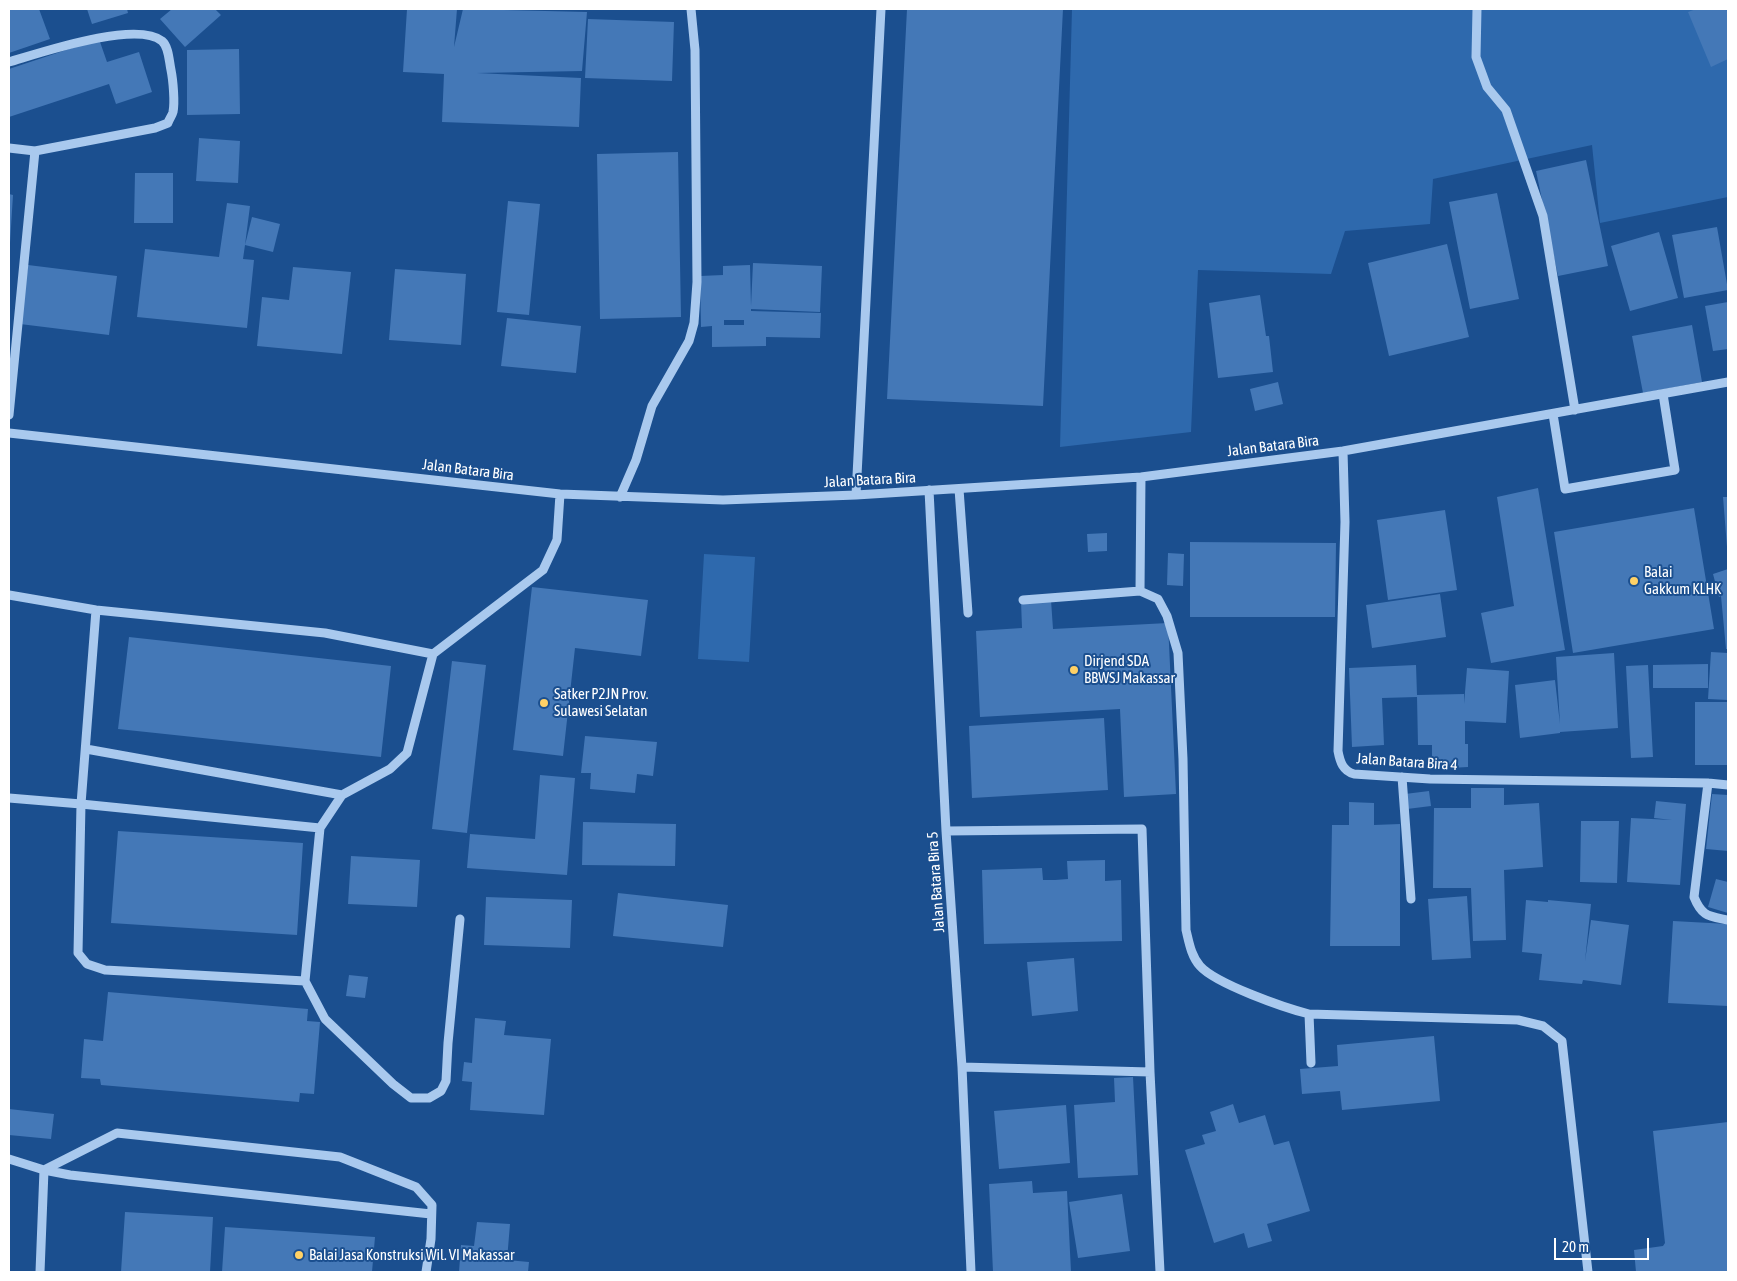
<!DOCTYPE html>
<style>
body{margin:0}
#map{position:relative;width:1737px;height:1281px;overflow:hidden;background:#1b4f8f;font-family:"Asap Condensed",sans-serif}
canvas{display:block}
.frame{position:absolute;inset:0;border:10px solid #fff;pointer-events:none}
.scale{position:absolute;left:1554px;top:1238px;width:95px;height:22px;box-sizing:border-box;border:2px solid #fff;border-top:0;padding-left:6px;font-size:15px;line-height:18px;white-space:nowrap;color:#fff;-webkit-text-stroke:4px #1b4f8f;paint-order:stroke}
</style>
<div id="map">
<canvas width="1737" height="1281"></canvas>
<div class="frame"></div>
<div class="scale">20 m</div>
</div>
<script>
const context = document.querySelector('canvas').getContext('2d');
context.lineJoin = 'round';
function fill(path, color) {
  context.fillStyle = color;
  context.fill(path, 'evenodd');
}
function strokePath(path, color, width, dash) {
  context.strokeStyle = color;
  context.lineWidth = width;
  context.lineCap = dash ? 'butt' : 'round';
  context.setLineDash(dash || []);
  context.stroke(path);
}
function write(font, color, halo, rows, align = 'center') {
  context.font = font + ' "Asap Condensed",sans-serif';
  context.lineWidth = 4;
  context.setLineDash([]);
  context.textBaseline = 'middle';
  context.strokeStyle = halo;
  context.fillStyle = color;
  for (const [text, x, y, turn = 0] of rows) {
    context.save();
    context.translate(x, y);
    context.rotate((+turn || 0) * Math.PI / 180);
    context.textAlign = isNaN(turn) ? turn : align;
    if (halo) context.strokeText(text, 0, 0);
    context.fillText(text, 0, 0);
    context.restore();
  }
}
fill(new Path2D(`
 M1072,9H1728V197L1600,223L1592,145L1433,179L1430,224L1345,231L1331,274L1198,270L1191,432L1060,447Z
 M704,554L755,557L749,662L698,659Z`), '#2e69ad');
fill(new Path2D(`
 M12,9H39L50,39L9,53V10Z
 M87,9H127L128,13L92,24Z
 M172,9H215L221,15L185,47L160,19Z
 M407,9H457L454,47L463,9L587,12L582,71L477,73L581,78L579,127L442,122L444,74L403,72Z
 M907,9H1063L1043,406L887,399Z
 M1696,9H1726L1728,13V59L1711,67L1688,12Z
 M588,19L674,22L672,81L585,78Z
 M99,39L107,62L139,52L152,92L116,104L109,84L9,117V69Z
 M239,49L240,114L187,115V50Z
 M199,138L240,141L238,183L196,181Z
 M678,152L681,317L600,319L597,154Z
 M1586,160L1608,266L1558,276L1536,171Z
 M135,173H173V223H134Z
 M1497,193L1519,299L1470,309L1449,202Z
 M9,194L13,195L10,243H9Z
 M508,201L540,204L529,315L497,312Z
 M227,203L250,206L245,245L252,217L280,224L273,252L245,245L243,259L254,260L247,328L137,317L145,249L219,257Z
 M1717,227L1728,290L1684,298L1672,235Z
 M1659,232L1678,298L1630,311L1611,246Z
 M1447,244L1469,337L1389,356L1368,263Z
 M753,263L822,266L820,312L751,309V311L821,313L820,338L766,337V346L712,347V326L701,327L700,276L723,275V266L750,265L751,306ZM724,320H744V325H724Z
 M28,265L117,276L109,335L20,324Z
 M293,267L351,272L342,354L257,346L262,297L289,300Z
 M395,269L466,274L461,345L389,340Z
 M1260,295L1266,336H1269L1273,372L1218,378L1209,303Z
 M1728,302V349L1713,351L1705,306Z
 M507,318L581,326L576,373L501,366Z
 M1692,325L1702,382L1643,393L1632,336Z
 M1278,382L1283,404L1255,411L1250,389Z
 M1538,488L1565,650L1491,663L1481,613L1514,606L1497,497Z
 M1723,497H1728V547H1727Z
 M1694,508L1714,629L1573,653L1554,532Z
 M1445,510L1457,590L1388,600L1377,520Z
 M1107,533V551L1088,552L1087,534Z
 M1190,542L1336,543L1335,617H1190Z
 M1168,553L1184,554L1183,586L1167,585Z
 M1728,569V649H1726L1721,596L1719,597L1713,574Z
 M532,587L648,600L641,656L575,648L563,756L513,750Z
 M1440,594L1446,637L1372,648L1366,605Z
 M1051,600L1053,629L1168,623L1176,794L1124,797L1120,709L980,717L976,631L1022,628L1021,601Z
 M129,637L391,666L381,757L118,729Z
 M1711,652L1728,653V700L1708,699Z
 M1614,653L1618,728L1560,732V733L1520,738L1515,685L1555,680L1560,724L1556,657Z
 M452,661L486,665L467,833L432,829Z
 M1708,664V688H1653V665Z
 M1416,665L1417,695L1464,694V704L1467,668L1509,671L1506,723L1465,721V744H1468V767L1432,769V745H1418L1417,697L1382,698L1384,745L1352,747L1349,668Z
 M1648,665L1653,757L1631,758L1626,666Z
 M1695,702H1728V765H1695Z
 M1104,718L1108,790L972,798L969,726Z
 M585,736L657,742L653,776L637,774L635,793L590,789L591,773H581Z
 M540,775L575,778L567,875L467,868L470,834L535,839Z
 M1471,788H1504V805L1539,803L1543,867L1504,870L1506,940L1473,941L1471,888H1433L1434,808H1471Z
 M1429,791L1431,806L1407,809L1405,794Z
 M1712,794L1728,795V851L1706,849Z
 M1656,801L1686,804L1680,885L1627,882L1631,818L1672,820L1654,818Z
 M1349,802L1374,803V825L1400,824V946H1330L1332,825H1349Z
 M1581,821H1619L1617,883L1580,882Z
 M583,822L676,824L675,866L582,865Z
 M118,831L303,843L297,935L111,923Z
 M351,856L420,860L417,907L348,904Z
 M1105,860V881L1121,880L1122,941L984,944L982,870L1042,868L1043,880H1055L1068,879L1067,861Z
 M1716,879L1728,882V913L1708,907Z
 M618,893L728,905L723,947L613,936Z
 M1467,896L1471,958L1432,960L1428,899Z
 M486,897L572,900L570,948L484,945Z
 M1526,900L1548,902V900L1591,904L1585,961L1591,920L1629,925L1621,985L1583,980L1582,984L1539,980L1542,954L1522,952Z
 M1673,921L1728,924V1006L1668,1003Z
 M1074,958L1078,1011L1032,1016L1027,962Z
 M349,975L368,977L365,998L346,996Z
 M108,992L308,1009L307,1021L320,1022L314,1094L300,1093L299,1102L101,1085L100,1079L81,1078L84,1039L103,1041Z
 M475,1018L506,1021L504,1035L551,1039L544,1115L470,1110L472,1082L462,1081L464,1062L472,1063Z
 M1434,1036L1440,1101L1342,1110L1340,1091L1302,1094L1300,1069L1338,1066L1337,1045Z
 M1133,1077L1138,1175L1078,1178L1074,1105L1115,1102L1114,1078Z
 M1233,1104L1239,1123L1265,1115L1274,1145L1289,1141L1310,1211L1267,1224L1272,1241L1248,1248L1244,1233L1214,1243L1185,1150L1205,1144L1202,1135L1216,1131L1210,1112Z
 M1066,1105L1070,1163L999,1169L994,1111Z
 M9,1109L54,1114L51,1139L9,1135Z
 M1728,1122V1272H1636L1634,1250L1663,1246L1665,1243L1653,1131Z
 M1032,1181L1033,1193L1067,1191L1071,1272H993L989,1184Z
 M1122,1194L1130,1251L1078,1258L1069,1202Z
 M125,1212L213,1217L210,1272H121Z
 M477,1222L510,1224L507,1260L529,1262L528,1272H459L461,1245L474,1246Z
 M225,1227L375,1237L372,1272H222Z`), '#4478b7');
strokePath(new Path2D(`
 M1477,9L1476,57L1487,87L1506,110L1543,216L1575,410
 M9,62C40,53 136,20 162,41C169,47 169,61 171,70C173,80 175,102 173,112C172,116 169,119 168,123L155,128L35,151
 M9,148L35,151L9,415
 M1553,414L1565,489L1675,470L1663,394
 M9,433L560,494L723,500L856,495L1141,477L1343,451L1728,382
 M1343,451L1345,522L1338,751C1340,762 1343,771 1354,774L1430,779L1708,783L1728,785
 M959,489L968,613
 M929,490L946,831L962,1067L971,1272
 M856,495L881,9
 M620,497L636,460L652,406L689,341L694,323L697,282L695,50L691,9
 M1140,591L1158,599L1167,616L1178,653L1183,759L1186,930C1189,942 1191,956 1200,966C1216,984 1285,1008 1309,1014L1518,1020L1543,1026L1562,1041L1588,1272
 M9,595L96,610L325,633L433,654
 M1023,600L1140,591L1141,477
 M86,749L342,795
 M1402,777L1411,899
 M1708,783L1694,897C1702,917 1709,916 1728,920
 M9,798L81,804L96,610
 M946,831L1142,829L1150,1072
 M460,919L448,1043L446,1081L441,1091L429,1098H411L393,1084L325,1019L305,981L320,828L342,795L390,769L407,753L433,654L543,570L557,540L560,494
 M305,981L105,970L87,964L78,953L81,804L320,828
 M1309,1014L1311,1063
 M962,1067L1150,1072L1160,1272
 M9,1159L44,1170L117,1133L340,1157L416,1187L432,1205L431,1239L426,1272
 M40,1272L44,1170L70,1175L431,1214`), '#a9c9ee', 9);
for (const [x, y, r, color] of [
 [1634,581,5,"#ffd166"],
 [1074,670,5,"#ffd166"],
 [544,703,5,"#ffd166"],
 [299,1255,5,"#ffd166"]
]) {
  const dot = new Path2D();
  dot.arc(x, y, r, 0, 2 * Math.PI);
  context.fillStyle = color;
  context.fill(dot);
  strokePath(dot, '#1b4f8f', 2);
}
write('15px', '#fff', '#1b4f8f', [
 ["Jalan Batara Bira",1273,446,-7],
 ["Jalan Batara Bira",468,470,7],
 ["Jalan Batara Bira",870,480,-3],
 ["Jalan Batara Bira 4",1407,762,4],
 ["Jalan Batara Bira 5",936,882,-94]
]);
write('15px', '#fff', '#1b4f8f', [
 ["Balai",1644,572],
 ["Gakkum KLHK",1644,589],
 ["Dirjend SDA",1084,661],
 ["BBWSJ Makassar",1084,678],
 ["Satker P2JN Prov.",554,694],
 ["Sulawesi Selatan",554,711],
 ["Balai Jasa Konstruksi Wil. VI Makassar",309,1255]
], 'left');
</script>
